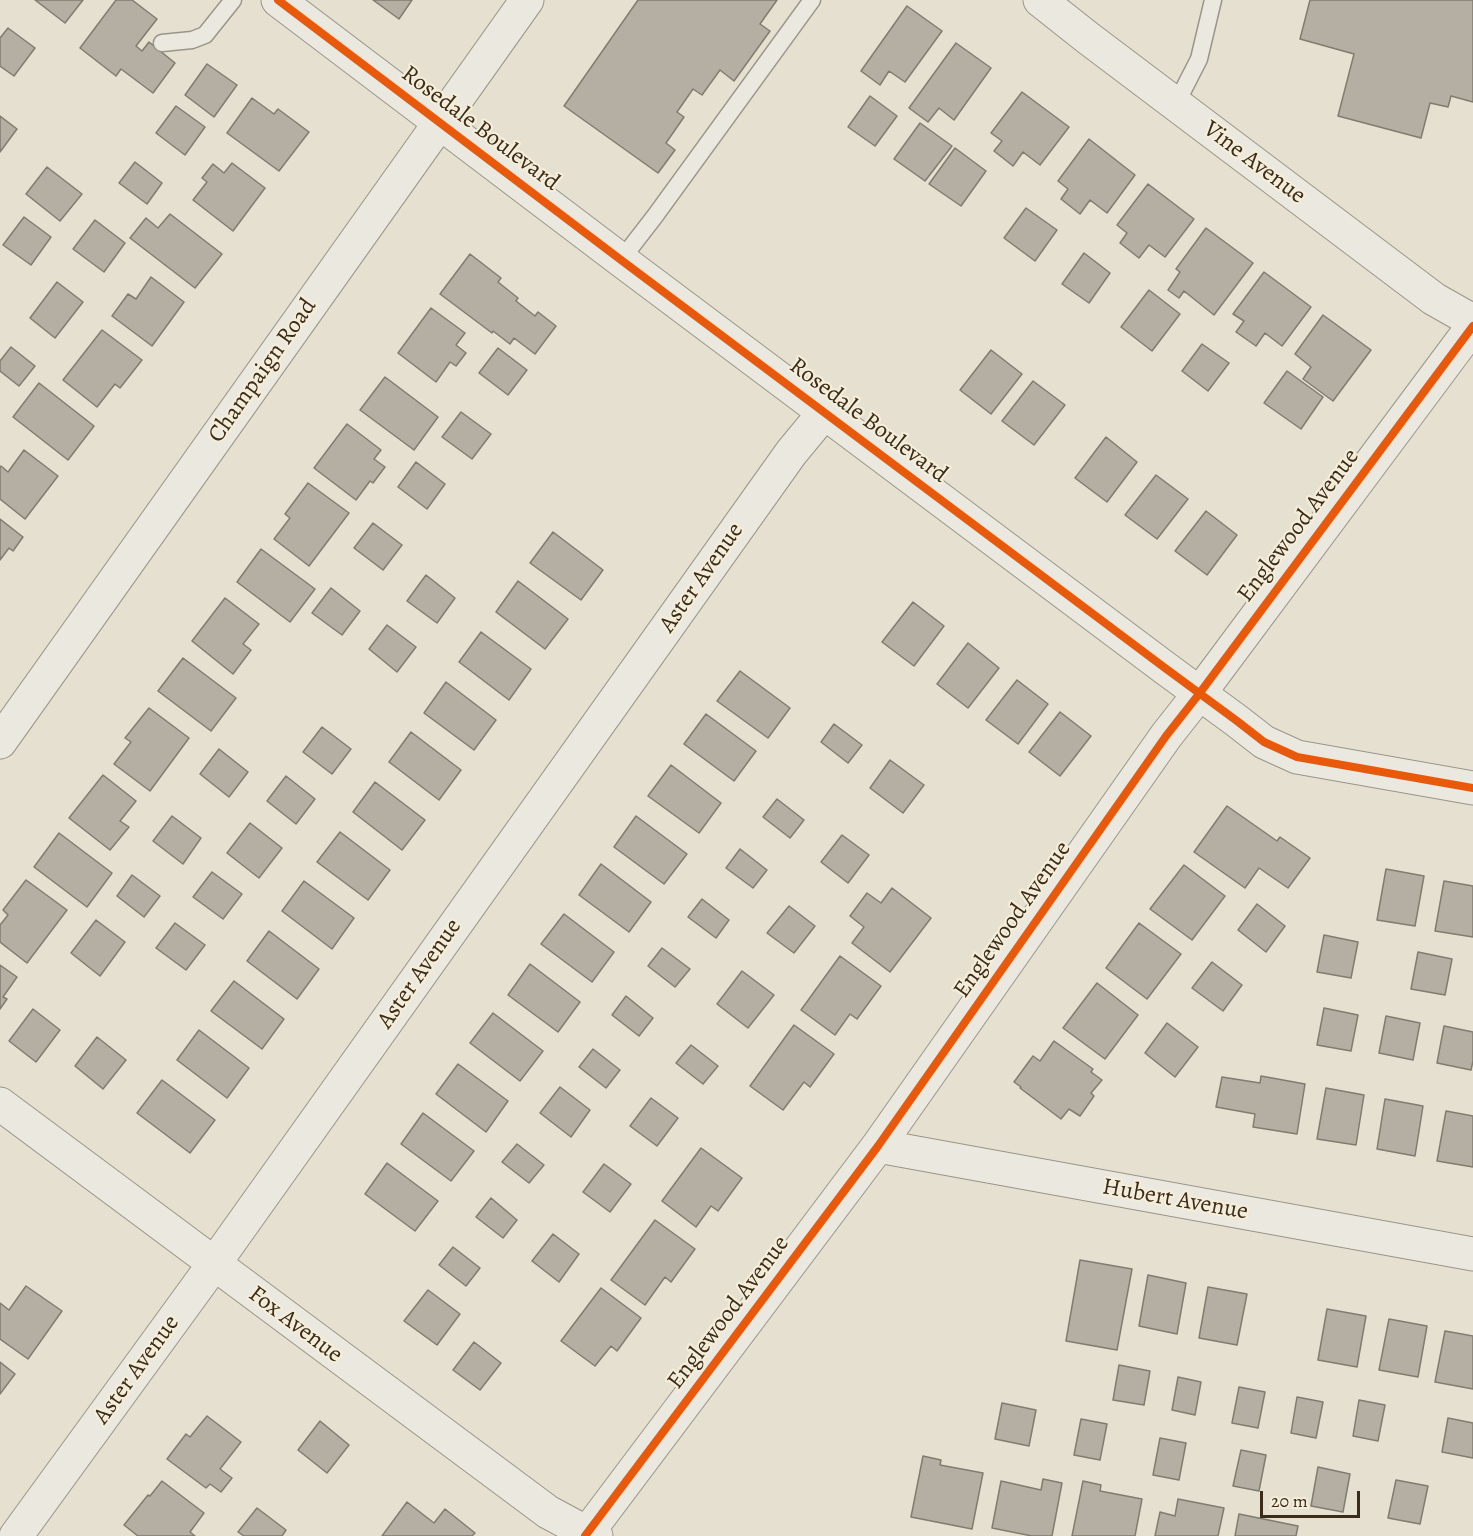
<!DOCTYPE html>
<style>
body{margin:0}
#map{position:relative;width:1473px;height:1536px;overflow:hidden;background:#e5e0cf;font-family:Alegreya,serif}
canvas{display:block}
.scale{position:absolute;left:1260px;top:1491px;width:100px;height:27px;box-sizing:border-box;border:3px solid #3b2c18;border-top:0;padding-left:8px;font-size:18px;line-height:21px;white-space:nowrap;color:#3b2c18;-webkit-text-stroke:4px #f4edda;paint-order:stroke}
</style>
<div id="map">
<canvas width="1473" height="1536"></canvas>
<div class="scale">20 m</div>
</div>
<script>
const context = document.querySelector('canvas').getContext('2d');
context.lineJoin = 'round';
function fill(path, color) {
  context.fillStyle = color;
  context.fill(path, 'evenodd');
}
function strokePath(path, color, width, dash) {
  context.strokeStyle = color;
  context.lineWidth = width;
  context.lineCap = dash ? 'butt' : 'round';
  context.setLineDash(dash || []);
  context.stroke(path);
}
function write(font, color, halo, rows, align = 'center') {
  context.font = font + ' Alegreya,serif';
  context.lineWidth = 4.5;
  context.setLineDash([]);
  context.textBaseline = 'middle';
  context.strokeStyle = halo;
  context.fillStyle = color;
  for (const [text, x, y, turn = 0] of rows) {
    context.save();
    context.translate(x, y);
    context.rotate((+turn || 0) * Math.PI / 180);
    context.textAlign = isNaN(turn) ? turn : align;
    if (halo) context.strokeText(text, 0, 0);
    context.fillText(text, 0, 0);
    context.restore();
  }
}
const building = new Path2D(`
 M35,0H83L65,23Z
 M116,0H132L157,19L136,46L142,51L149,42L175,63L153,93L121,69L116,76L80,48Z
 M373,0H412L399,19Z
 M638,0H777L760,24L770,31L734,81L720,70L702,95L693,89L677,112L684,117L666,143L675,150L658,173L564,106Z
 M1310,0H1473V102L1451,96L1448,107L1430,103L1421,138L1338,116L1354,54L1300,39Z
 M907,6L942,31L905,82L889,71L880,85L861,71Z
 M8,28L35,48L14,76L0,66V38Z
 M956,43L991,68L954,120L939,108L928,122L909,108Z
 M207,64L237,85L214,117L185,95Z
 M1022,92L1069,127L1040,165L1023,152L1013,166L994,151L1002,141L991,133Z
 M870,96L897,116L875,146L848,127Z
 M252,98L274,114L278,109L309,132L279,171L227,133Z
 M176,106L205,127L185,155L156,133Z
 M0,116L17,129L0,152Z
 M920,123L952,146L925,181L894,159Z
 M1089,139L1135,175L1107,213L1090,200L1080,214L1061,199L1068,189L1058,181Z
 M955,148L986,171L961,206L929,184Z
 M135,162L162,183L147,204L119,183Z
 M232,163L265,188L233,231L193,200L207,182L202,178L213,164L224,173Z
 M47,167L82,194L60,221L26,194Z
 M1148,184L1194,219L1165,257L1149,245L1139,258L1120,243L1127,233L1117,225Z
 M1026,208L1057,230L1035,261L1004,238Z
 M170,214L222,254L195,288L130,238L146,218L158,228Z
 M24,217L51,237L31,265L3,245Z
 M95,220L125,243L104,272L73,249Z
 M1206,228L1253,263L1214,315L1184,291L1179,298L1168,290L1180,272L1176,269Z
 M1084,253L1110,273L1089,303L1062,284Z
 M470,254L501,278L498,282L518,298L516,301L535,316L538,312L556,326L535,354L514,338L510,344L493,331L492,333L440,294Z
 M1264,272L1311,307L1282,346L1265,333L1256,346L1236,332L1244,321L1233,314Z
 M151,277L184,302L152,346L112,316L128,294L136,299Z
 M57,282L83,302L55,338L30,318Z
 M1149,290L1180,314L1152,351L1121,327Z
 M431,308L465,333L456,345L466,353L456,366L450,362L436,382L398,353Z
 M1323,315L1371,350L1333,401L1303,379L1311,367L1295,354Z
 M102,330L142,360L120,388L115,384L97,407L63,380Z
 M1202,344L1229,363L1208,391L1182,371Z
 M11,347L35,366L19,386L0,371V361Z
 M498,348L527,370L508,395L479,373Z
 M991,350L1022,374L991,414L960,390Z
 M1287,371L1323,397L1301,429L1264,403Z
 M385,377L438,417L414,450L360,410Z
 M1033,381L1065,405L1034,445L1002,421Z
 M39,383L94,426L68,460L13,417Z
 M461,412L491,434L472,459L442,437Z
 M347,424L381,450L374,459L385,467L373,483L370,481L356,500L314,468Z
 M1106,437L1137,462L1107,502L1075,478Z
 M24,450L58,476L25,519L0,499V467L1,466L8,472Z
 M416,462L445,484L427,509L398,487Z
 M1156,475L1188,499L1157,539L1125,515Z
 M308,483L349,513L309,566L274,539L290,518L285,514Z
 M1206,511L1237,535L1207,575L1175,551Z
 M0,519L23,537L13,551L9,548L0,560Z
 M373,523L402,545L383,570L354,548Z
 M553,532L603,570L581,600L530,563Z
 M261,549L315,589L290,622L237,582Z
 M426,575L455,598L437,623L407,601Z
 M518,581L568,619L545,649L496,612Z
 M331,588L360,611L342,635L312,613Z
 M225,598L259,624L243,644L251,650L233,674L192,641Z
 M913,602L944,626L914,666L882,642Z
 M387,625L416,647L397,672L369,649Z
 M481,632L531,669L509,700L459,662Z
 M968,643L999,668L968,708L937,684Z
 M183,658L236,698L211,731L158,691Z
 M740,671L790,708L768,738L717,701Z
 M1017,680L1048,704L1018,744L986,720Z
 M446,682L496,720L474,750L424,713Z
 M149,708L189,738L150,791L114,764L131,742L125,738Z
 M1060,712L1091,736L1060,776L1029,752Z
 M706,714L756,751L734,781L684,744Z
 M834,724L862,745L848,763L821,742Z
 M322,727L351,749L332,774L303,752Z
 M411,732L461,770L439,800L389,762Z
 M219,749L248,772L229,797L200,774Z
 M890,760L924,785L903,813L870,788Z
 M671,765L721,803L699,833L648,796Z
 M103,775L136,801L120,821L129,827L110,850L69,818Z
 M286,776L315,799L296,824L267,801Z
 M375,782L425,820L402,850L353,812Z
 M777,799L804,820L790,838L763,817Z
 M1227,806L1277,841L1280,837L1310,858L1288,888L1259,868L1245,888L1194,852Z
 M172,816L201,838L183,864L153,841Z
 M636,816L687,854L664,884L614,847Z
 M250,823L282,848L259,878L227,853Z
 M340,832L390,870L368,900L317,862Z
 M59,833L112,873L87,907L34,867Z
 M842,835L869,855L848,883L821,862Z
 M740,849L767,870L753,888L726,868Z
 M601,864L651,902L629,932L579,895Z
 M1184,865L1225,896L1192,940L1150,909Z
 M1386,869L1424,876L1415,926L1377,920Z
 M212,872L242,894L223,919L193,897Z
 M132,875L160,896L144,917L117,896Z
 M26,880L67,910L27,963L0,942V925L8,915L3,910Z
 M304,881L354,918L332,949L282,911Z
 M1444,881L1473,886V937L1435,931Z
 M892,888L931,918L890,972L852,943L864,927L850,916L867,893L881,903Z
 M702,899L729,920L716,938L688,917Z
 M1257,904L1285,926L1266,952L1238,930Z
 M789,906L815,926L794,953L767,933Z
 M564,914L614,952L592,982L541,944Z
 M96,920L125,942L100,976L71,953Z
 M175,923L205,945L186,970L156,948Z
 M1139,923L1181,954L1147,999L1106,968Z
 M269,931L319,969L297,999L247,961Z
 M1324,935L1358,942L1351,978L1317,972Z
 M662,948L690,969L675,987L648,966Z
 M1418,952L1452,959L1445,995L1411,989Z
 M840,956L881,986L857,1019L850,1014L835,1035L801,1010Z
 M1212,962L1242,985L1223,1011L1192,988Z
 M530,964L580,1002L558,1032L508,995Z
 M0,965L17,977L3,997L7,999L0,1009Z
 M742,971L774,995L748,1028L717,1004Z
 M234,981L284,1019L262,1049L211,1011Z
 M1097,983L1138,1015L1105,1059L1063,1028Z
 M626,996L653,1018L639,1036L612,1015Z
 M1324,1008L1358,1015L1351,1051L1317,1045Z
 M33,1009L60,1030L36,1062L9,1041Z
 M493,1013L543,1051L520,1081L470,1043Z
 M1386,1016L1420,1023L1413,1060L1379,1053Z
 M1167,1023L1198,1047L1175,1077L1145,1053Z
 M794,1025L834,1054L810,1087L804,1082L783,1110L750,1086Z
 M1444,1026L1473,1032V1061L1471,1070L1437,1063Z
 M199,1030L249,1068L227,1098L177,1060Z
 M97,1037L126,1060L103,1089L75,1066Z
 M1054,1041L1093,1069L1091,1072L1102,1080L1091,1093L1094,1096L1080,1116L1069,1109L1061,1119L1020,1088L1021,1087L1014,1082L1033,1056L1040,1061Z
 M691,1045L718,1066L703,1084L676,1063Z
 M593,1049L620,1070L606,1088L579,1067Z
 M458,1064L508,1101L486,1132L436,1094Z
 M1261,1076L1305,1084L1297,1134L1253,1127L1255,1114L1216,1107L1222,1077L1260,1083Z
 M162,1080L215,1120L190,1153L137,1113Z
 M560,1087L590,1110L571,1137L540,1113Z
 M1326,1088L1364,1095L1356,1145L1317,1139Z
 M651,1098L678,1118L657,1146L630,1126Z
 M1385,1099L1423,1106L1415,1156L1377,1149Z
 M1446,1111L1473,1116V1167L1437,1161Z
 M423,1113L474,1151L451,1181L401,1144Z
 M517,1144L544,1165L529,1183L502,1162Z
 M701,1148L742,1178L718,1211L711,1206L696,1227L662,1201Z
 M387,1163L438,1201L415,1231L365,1194Z
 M604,1164L631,1184L610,1212L583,1192Z
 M491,1198L517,1220L503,1238L476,1217Z
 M655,1220L695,1249L671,1282L665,1277L645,1305L611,1280Z
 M553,1234L579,1254L559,1282L532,1261Z
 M453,1247L480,1268L466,1286L439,1265Z
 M1080,1260L1132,1269L1117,1350L1066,1341Z
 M1148,1275L1186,1283L1177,1334L1139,1326Z
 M26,1286L62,1311L28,1359L0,1339V1303L9,1310Z
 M1208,1287L1247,1294L1237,1345L1199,1338Z
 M601,1288L641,1318L617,1351L611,1346L595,1366L561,1341Z
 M428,1290L460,1314L437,1345L404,1321Z
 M1327,1309L1366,1316L1357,1367L1318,1360Z
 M1389,1319L1427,1326L1418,1377L1379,1370Z
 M1445,1331L1473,1336V1389L1435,1382Z
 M474,1342L501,1363L480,1390L453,1370Z
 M0,1362L15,1374L0,1394Z
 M1119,1365L1150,1371L1144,1405L1113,1400Z
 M1178,1377L1201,1382L1195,1415L1172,1410Z
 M1239,1387L1265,1392L1258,1428L1232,1423Z
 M1297,1397L1323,1402L1316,1438L1291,1433Z
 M1359,1400L1385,1405L1378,1441L1353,1436Z
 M1002,1403L1036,1410L1029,1446L995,1439Z
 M207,1416L241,1442L220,1469L232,1478L221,1492L210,1484L206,1488L167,1459L186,1434L190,1437Z
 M1448,1418L1473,1423V1458L1442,1452Z
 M1081,1419L1107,1424L1100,1460L1074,1455Z
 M320,1421L349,1445L327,1473L298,1450Z
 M1160,1438L1186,1443L1179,1480L1153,1475Z
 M1241,1450L1266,1455L1259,1491L1233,1486Z
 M923,1456L941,1460L940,1465L983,1473L972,1529L911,1517Z
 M1318,1467L1350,1474L1343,1512L1311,1506Z
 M1043,1479L1062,1483L1052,1536H1032L992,1528L1001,1481L1041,1490Z
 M1396,1480L1428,1486L1420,1524L1388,1518Z
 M162,1481L204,1513L190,1532L195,1536H138L124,1525L148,1495L150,1496Z
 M1083,1481L1101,1485L1100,1491L1142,1499L1135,1536H1072Z
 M1178,1499L1224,1508L1218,1536H1155L1160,1512L1175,1516Z
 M407,1502L434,1523L445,1509L475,1533L472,1536H382Z
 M257,1508L286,1530L282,1536H244L238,1532Z
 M1239,1514L1298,1526L1296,1536H1235Z`);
fill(building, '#b4afa2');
strokePath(building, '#817c70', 1.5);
const service = new Path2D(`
 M162,43L192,40L205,35L233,0
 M1176,104L1199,59L1213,0
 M621,260L655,216L812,0`);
const minor = new Path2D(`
 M278,0L621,260L1165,668L1237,721L1264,742L1297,757L1473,788
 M1040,0L1088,38L1434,299L1464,316L1473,320
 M0,1104L548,1512L587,1533L596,1536
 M878,1146L1473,1254
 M16,1536L214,1264L791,453L824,413
 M585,1536L878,1146L1166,736L1199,694L1473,326`);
const tertiary = new Path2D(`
 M0,742L527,0`);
strokePath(service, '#9a9589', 19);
strokePath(minor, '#9a9589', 35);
strokePath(tertiary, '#9a9589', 35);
strokePath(service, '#ebe8df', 16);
strokePath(minor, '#ebe8df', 33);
strokePath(tertiary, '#ebe8df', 33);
strokePath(new Path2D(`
 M278,0L621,260L1165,668L1237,721L1264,742L1297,757L1473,788
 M585,1536L878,1146L1166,736L1199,694L1473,326`), '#e8590c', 8);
write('24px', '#3b2c18', '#f4edda', [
 ["Rosedale Boulevard",480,129,37],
 ["Vine Avenue",1254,163,37],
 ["Champaign Road",263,371,-55],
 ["Rosedale Boulevard",868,421,37],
 ["Englewood Avenue",1299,526,-53],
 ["Aster Avenue",702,578,-55],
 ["Englewood Avenue",1013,920,-55],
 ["Aster Avenue",420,974,-55],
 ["Hubert Avenue",1175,1200,10],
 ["Englewood Avenue",729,1313,-53],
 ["Fox Avenue",295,1325,37],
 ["Aster Avenue",137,1370,-54]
]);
</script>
